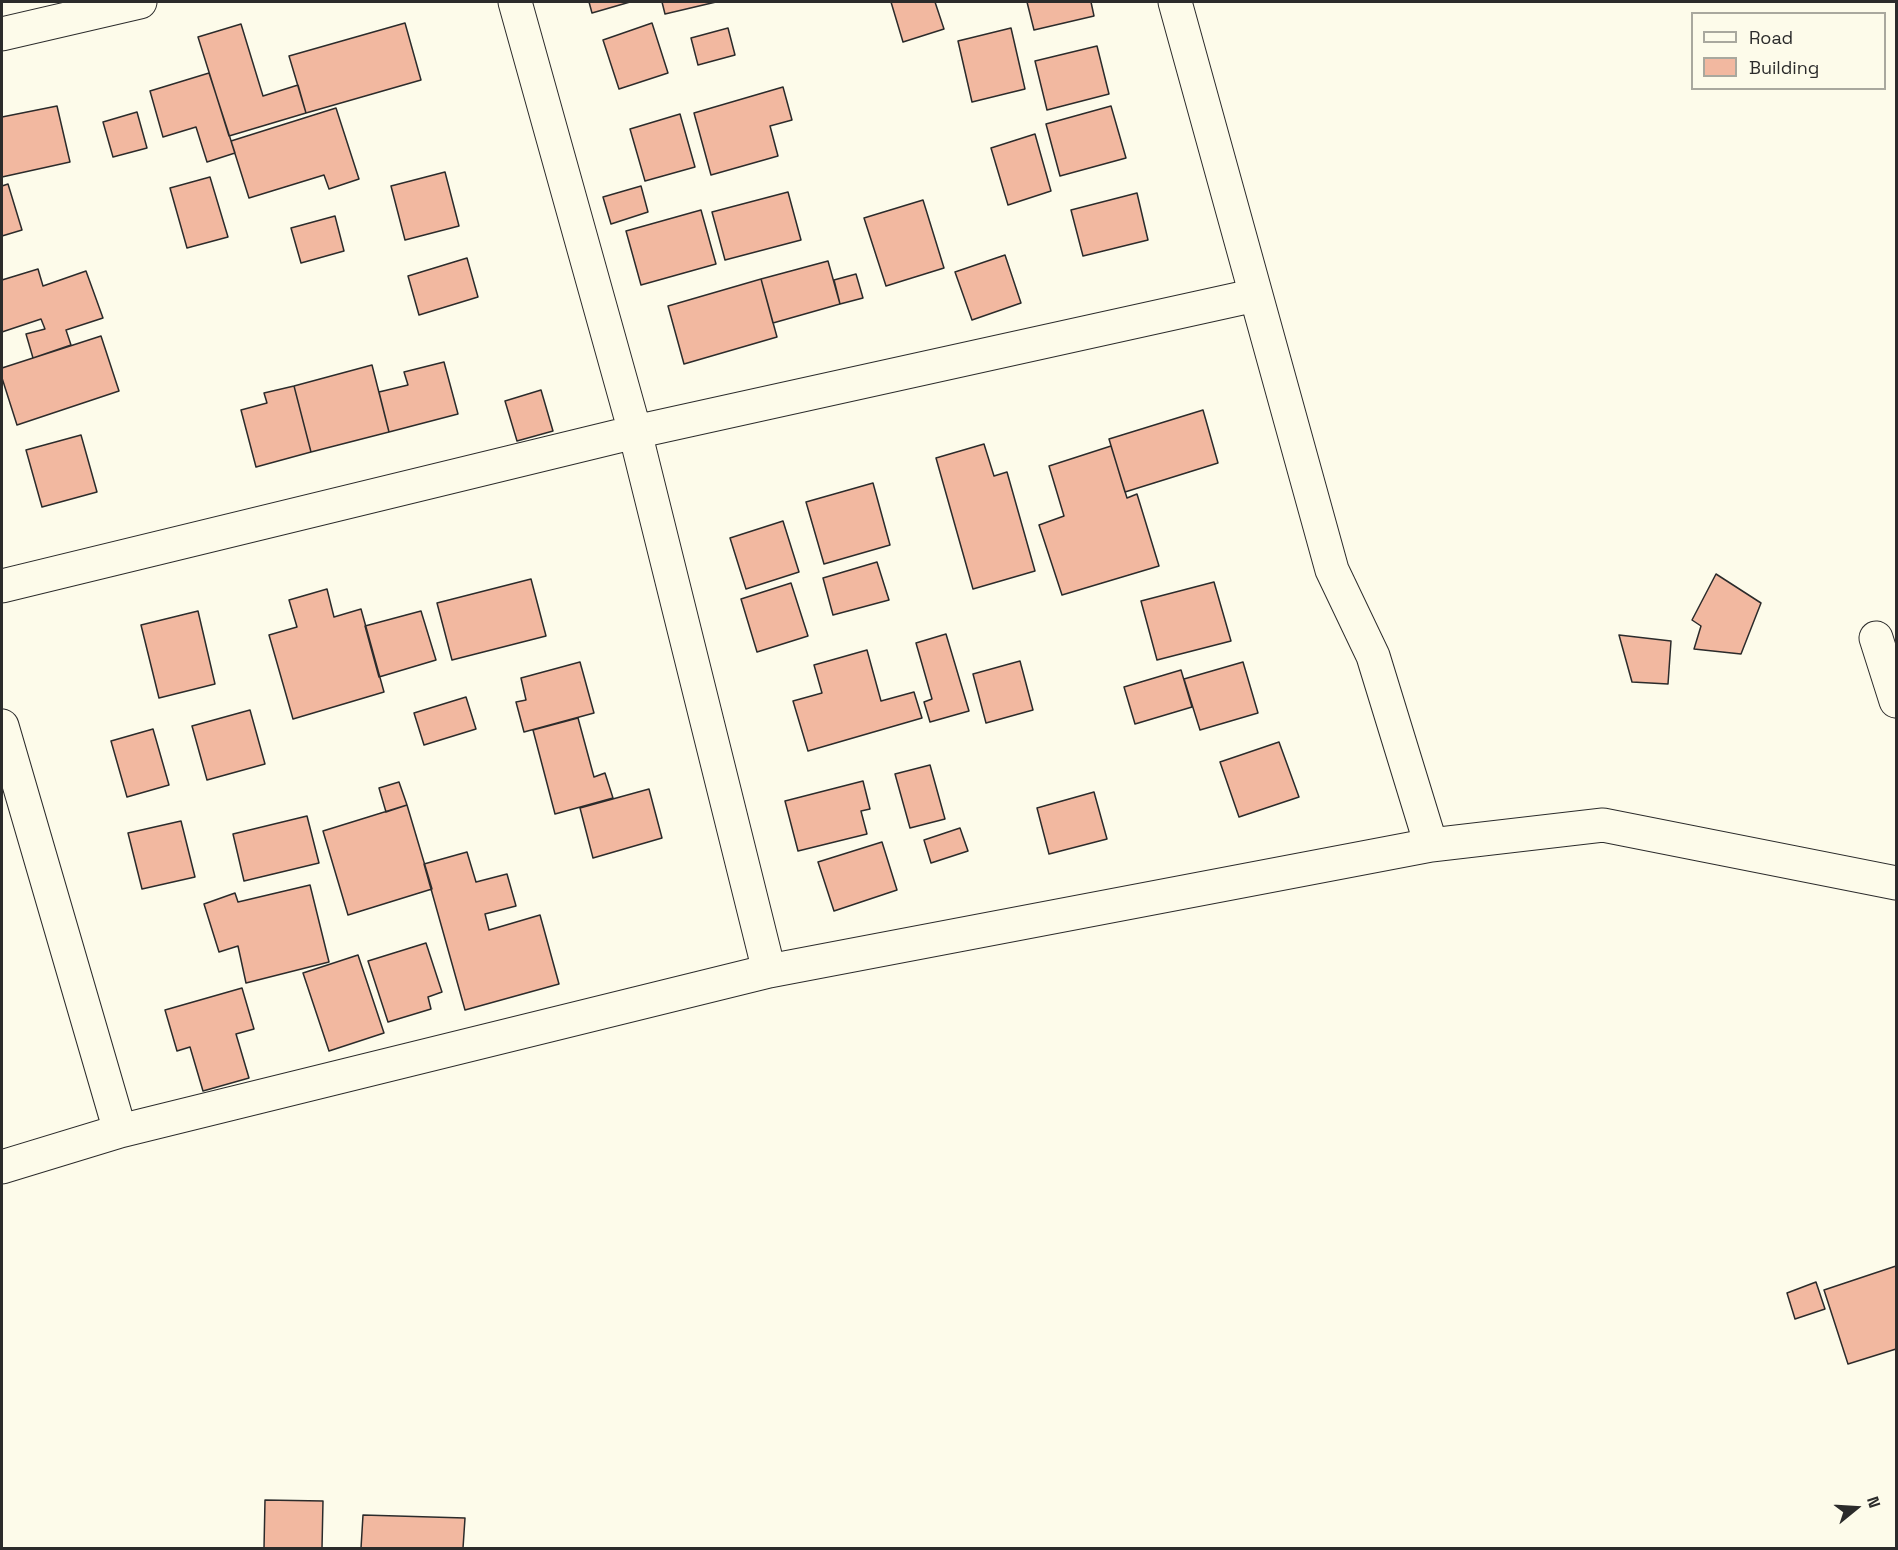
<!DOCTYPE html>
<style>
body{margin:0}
#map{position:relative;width:1898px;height:1550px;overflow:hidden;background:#fdfbea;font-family:"Space Grotesk",sans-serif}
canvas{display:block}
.frame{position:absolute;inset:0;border:3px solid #2b2b2b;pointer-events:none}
.legend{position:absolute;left:1691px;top:12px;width:195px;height:78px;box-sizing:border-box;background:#fdfbea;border:2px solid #a9a89e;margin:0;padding:8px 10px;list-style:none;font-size:18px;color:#2b2b2b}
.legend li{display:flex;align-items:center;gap:12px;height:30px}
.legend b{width:30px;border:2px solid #a9a89e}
.north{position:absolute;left:1826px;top:1478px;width:60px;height:60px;-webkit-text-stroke:4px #fdfbea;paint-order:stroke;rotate:72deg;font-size:16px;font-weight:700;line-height:24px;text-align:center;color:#2b2b2b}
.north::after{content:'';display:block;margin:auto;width:21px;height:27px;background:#2b2b2b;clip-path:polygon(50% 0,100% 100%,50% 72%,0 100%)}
</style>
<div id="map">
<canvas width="1898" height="1550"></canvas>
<div class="frame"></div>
<ul class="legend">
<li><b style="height:8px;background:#fdfbea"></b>Road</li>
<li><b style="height:16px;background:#f2b8a0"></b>Building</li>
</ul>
<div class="north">N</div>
</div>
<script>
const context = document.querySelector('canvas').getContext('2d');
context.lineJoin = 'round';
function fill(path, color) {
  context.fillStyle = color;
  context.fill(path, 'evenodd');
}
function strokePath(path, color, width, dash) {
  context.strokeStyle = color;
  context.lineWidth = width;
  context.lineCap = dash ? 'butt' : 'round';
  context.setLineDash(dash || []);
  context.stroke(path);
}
const building = new Path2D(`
 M589,2H630L592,13Z
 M662,2H716L665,14Z
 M891,2H935L944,29L903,42Z
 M1027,2H1091L1094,16L1034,30Z
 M405,23L421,80L306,113L289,56Z
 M652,23L668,73L619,89L603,40Z
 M241,24L263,96L298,85L306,113L229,136L198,37Z
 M728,28L735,55L698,65L691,38Z
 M1011,28L1025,89L972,102L958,41Z
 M1097,46L1109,94L1047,110L1035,61Z
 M209,73L235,153L207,162L196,127L163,137L150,91Z
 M783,87L792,120L770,126L778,156L711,175L694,113Z
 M57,106L70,162L2,177V117Z
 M1111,106L1126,158L1060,176L1046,124Z
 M336,108L359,179L329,189L324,175L249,198L231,141Z
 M137,112L147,148L113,157L103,122Z
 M680,114L695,167L645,181L630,129Z
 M1035,134L1051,191L1008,205L991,148Z
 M445,172L459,226L405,240L391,186Z
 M210,177L228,237L187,248L170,188Z
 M8,184L22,230L2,236V186Z
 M641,186L648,212L611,224L603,197Z
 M788,192L801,240L725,260L712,212Z
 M1137,193L1148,240L1083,256L1071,210Z
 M923,200L944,268L886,286L864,218Z
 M701,210L716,264L641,285L626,231Z
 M335,216L344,251L301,263L291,228Z
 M1005,255L1021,303L972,320L955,272Z
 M467,258L478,297L419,315L408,276Z
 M828,261L840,304L773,323L761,279Z
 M38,269L43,286L86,271L103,318L66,330L71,345L33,358L26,334L45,329L41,319L2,332V280Z
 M856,274L863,298L840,304L834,280Z
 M761,279L777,337L684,364L668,306Z
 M101,336L119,391L17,425L2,378V368Z
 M444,362L458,414L389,432L379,392L408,385L404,372Z
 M372,365L389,432L311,452L294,386Z
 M294,386L311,452L256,467L241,410L267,403L264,393Z
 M541,390L553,431L517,441L505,401Z
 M1203,410L1218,463L1125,492L1109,439Z
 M81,435L97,492L42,507L26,450Z
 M984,444L994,476L1007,472L1035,571L973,589L936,458Z
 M1111,446L1127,498L1137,494L1159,566L1062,595L1039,525L1064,516L1049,466Z
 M873,483L890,545L824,564L806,502Z
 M783,521L799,572L746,589L730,538Z
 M877,562L889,600L833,615L823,578Z
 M1716,574L1761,603L1741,654L1694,649L1701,626L1692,620Z
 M531,579L546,636L452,660L437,603Z
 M1214,582L1231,641L1157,660L1141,601Z
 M791,583L808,636L757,652L741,599Z
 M327,589L334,617L361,609L384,692L293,719L269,635L297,627L289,600Z
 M198,611L215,684L159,698L141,625Z
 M421,611L436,660L379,677L365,626Z
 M946,634L969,711L930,722L924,702L932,699L916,643Z
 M1619,635L1671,641L1668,684L1632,682Z
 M867,650L881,701L914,692L922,718L808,751L793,701L822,693L814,665Z
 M1020,661L1033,710L986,723L973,674Z
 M580,662L594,713L524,732L516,702L526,700L521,678Z
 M1243,662L1258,713L1200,730L1184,679Z
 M1181,670L1192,707L1135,724L1124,687Z
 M466,697L476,729L424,745L414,713Z
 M250,710L265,764L207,780L192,726Z
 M578,718L594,777L605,773L613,798L555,814L533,730Z
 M153,729L169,785L127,797L111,741Z
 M1279,742L1299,797L1239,817L1220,762Z
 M930,765L945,819L910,828L895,774Z
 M863,781L870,809L861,811L867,834L798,851L785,801Z
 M399,782L407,805L386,812L379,788Z
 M649,789L662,838L593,858L580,808Z
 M1094,792L1107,839L1049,854L1037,808Z
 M407,805L432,889L348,915L323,831Z
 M307,816L319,863L244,881L233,834Z
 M181,821L195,877L142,889L128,833Z
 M960,828L968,851L931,863L924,840Z
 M882,842L897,890L834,911L818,862Z
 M467,852L476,882L507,874L516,906L485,914L489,930L540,915L559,984L465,1010L424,864Z
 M310,885L329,962L246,983L238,946L219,952L204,904L235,893L238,902Z
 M426,943L442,992L428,997L431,1009L388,1022L368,961Z
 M358,955L384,1033L329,1051L303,973Z
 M242,988L254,1029L236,1034L249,1078L203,1091L190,1047L177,1051L165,1010Z
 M1896,1266V1349L1848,1364L1824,1290Z
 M1816,1282L1825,1309L1795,1319L1787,1293Z
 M265,1500L323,1501L322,1548H264Z
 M363,1515L465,1518L463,1548H361Z`);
fill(building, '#f2b8a0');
strokePath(building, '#2b2b2b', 1.5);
const minor = new Path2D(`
 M515,2L635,432L769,971
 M1175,2L1332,570L1373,656L1431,845
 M2,34L140,2
 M2,586L635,432L1256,295
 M1876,638L1896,701
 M2,726L120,1131
 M2,1167L120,1131L769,971L1431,845L1603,825L1896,883`);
strokePath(minor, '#2b2b2b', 35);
strokePath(minor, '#fdfbea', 33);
</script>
